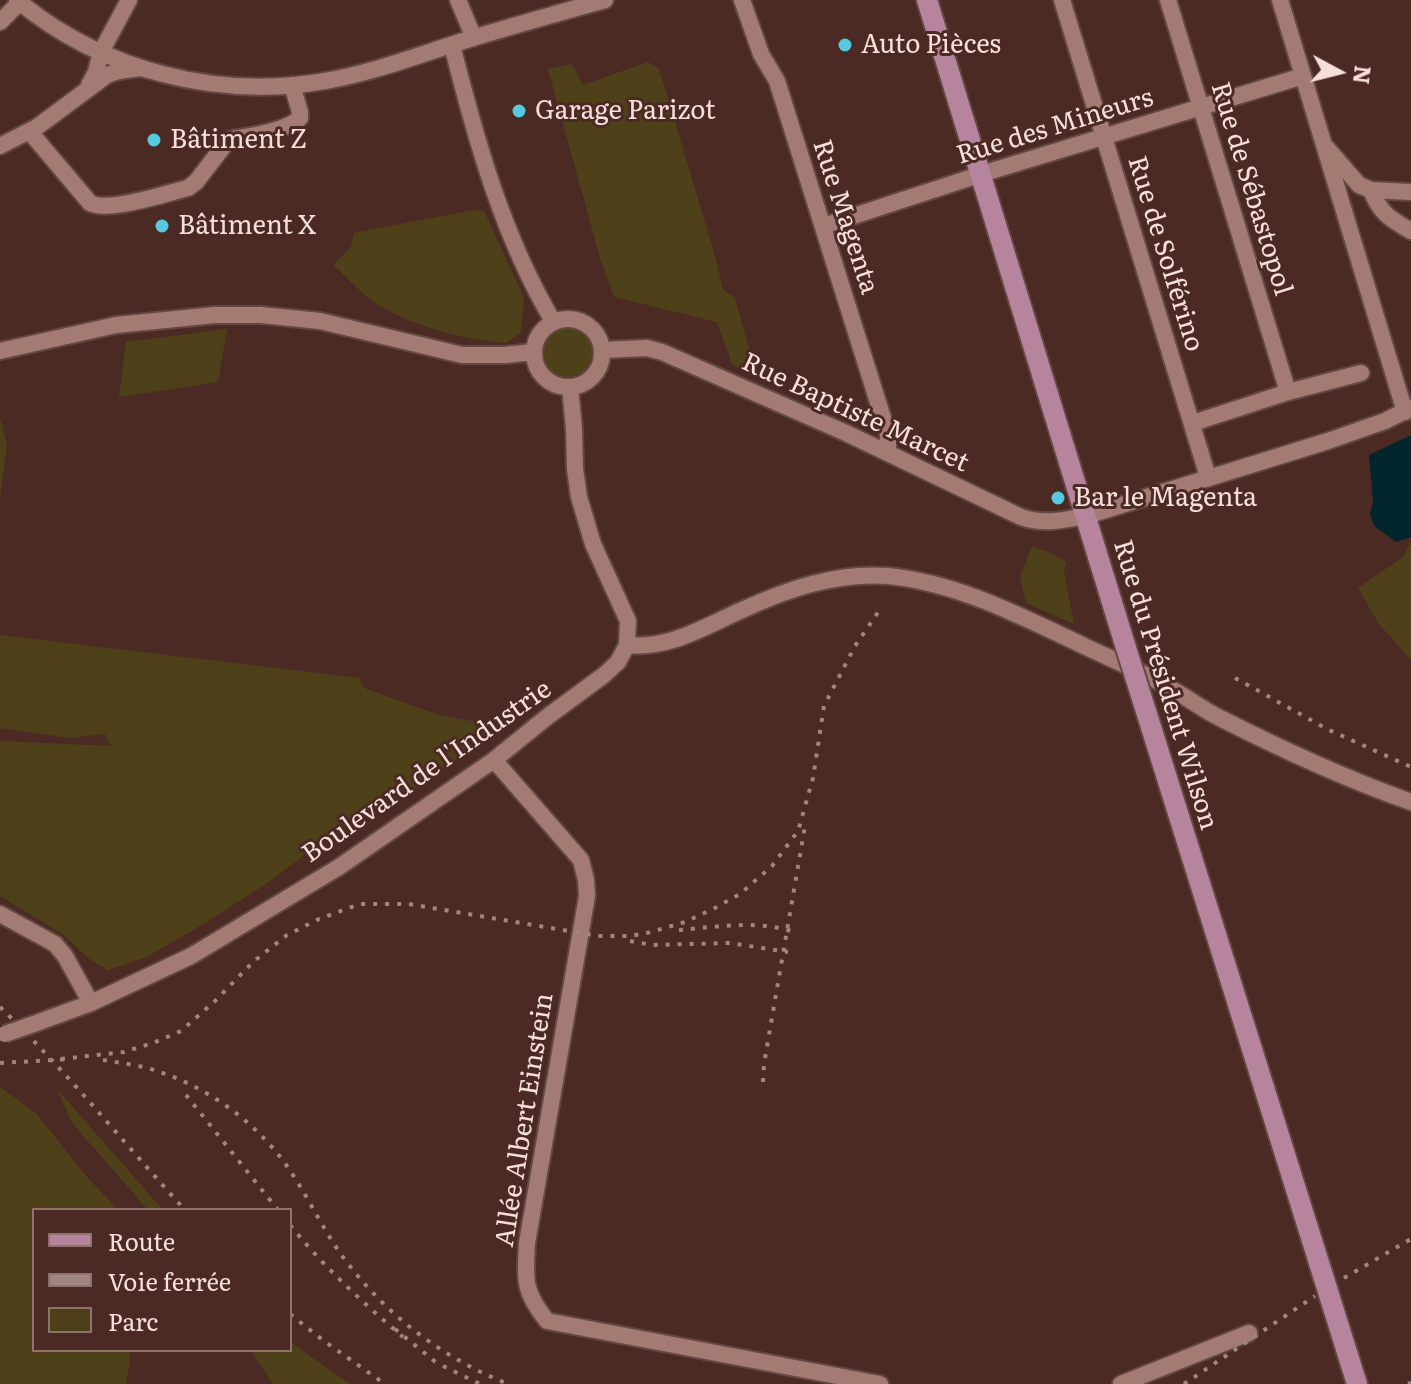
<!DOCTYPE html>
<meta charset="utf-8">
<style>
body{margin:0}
#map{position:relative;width:1411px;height:1384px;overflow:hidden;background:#4b2a23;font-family:Literata,serif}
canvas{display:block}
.legend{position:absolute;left:32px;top:1208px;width:260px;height:144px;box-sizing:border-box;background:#4b2a23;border:2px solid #8f726d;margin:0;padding:10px 14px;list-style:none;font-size:24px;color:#f6dfdb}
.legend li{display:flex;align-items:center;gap:16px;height:40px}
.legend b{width:40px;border:2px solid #8f726d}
.north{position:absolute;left:1299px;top:32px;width:80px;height:80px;-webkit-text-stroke:6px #4b2a23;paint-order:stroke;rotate:97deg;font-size:22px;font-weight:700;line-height:32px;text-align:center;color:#f6dfdb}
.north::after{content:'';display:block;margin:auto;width:28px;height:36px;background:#f6dfdb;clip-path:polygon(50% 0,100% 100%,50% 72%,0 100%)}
</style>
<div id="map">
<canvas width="1411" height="1384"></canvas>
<ul class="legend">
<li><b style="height:10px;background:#b7849e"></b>Route</li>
<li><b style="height:10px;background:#a1857f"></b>Voie ferrée</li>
<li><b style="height:22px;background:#4e4119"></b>Parc</li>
</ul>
<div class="north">N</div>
</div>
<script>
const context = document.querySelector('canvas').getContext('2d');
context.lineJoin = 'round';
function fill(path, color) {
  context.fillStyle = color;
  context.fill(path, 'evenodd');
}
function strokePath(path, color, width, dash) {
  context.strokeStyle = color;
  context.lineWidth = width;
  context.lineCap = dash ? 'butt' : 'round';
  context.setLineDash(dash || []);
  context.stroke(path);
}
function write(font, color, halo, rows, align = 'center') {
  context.font = font + ' Literata,serif';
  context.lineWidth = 6;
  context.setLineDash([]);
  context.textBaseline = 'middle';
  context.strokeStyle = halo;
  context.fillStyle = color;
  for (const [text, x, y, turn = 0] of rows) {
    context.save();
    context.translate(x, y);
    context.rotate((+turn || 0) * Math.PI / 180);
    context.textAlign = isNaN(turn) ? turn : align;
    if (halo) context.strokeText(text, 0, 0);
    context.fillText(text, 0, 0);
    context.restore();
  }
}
fill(new Path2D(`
 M648,62L659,69L713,249L723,289L735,298L757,378L732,364L717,322L614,297L600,258L548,69L572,64L583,85Z
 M473,210L484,211L524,298L521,332L506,343C462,339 419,328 380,306C363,296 348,278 333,265L351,247L354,233Z
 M543 352a25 25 0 1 1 50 0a25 25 0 1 1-50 0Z
 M227,329L218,382L119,397L126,342Z
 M0,417L7,445L0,498Z
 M1411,541V660L1379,624L1358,588L1403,557Z
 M1032,546L1051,553L1066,562L1064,573L1074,624L1026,603L1020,577Z
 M0,635L359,678L364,688L439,715L504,727L441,771L380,810L319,844L269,882L205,923L147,957L108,970L91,960L61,933L0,896V741L111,746L105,734L69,738L0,728Z
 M0,1087L36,1113L85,1175L118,1210H34V1350H129L130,1362L126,1384H0Z
 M57,1089L163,1210H148L72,1123Z
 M290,1342L350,1384H273L251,1350H290Z`), '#4e4119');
fill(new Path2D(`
 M1411,435V537L1396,542L1374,526L1370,514L1373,502L1369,455Z`), '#03262c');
const minor = new Path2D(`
 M17,0C101,70 217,100 325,81C377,72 426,52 476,37C519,24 562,12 605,0
 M458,0L474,38
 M742,0L761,54L777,81L888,434V452
 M1062,0L1208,477
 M1168,0L1288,392
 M1280,0L1405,412
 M0,22L20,2
 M452,45C476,140 503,237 553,321
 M89,85L96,72L101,52L129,0
 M30,132L90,203C108,213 167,193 188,188L196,182L226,143L232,139C250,136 287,131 300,118V112L292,85
 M0,146L37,127L107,75L119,71L139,68
 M1326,147L1359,185L1371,190L1411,192
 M1371,190C1380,213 1390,219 1411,231
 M823,226L988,172L1303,76
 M534 353a34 34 0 1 1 68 0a34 34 0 1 1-68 0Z
 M602,350L647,348L662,352L846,433L1021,517C1043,525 1063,520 1086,516L1328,441L1385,421L1411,408
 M0,351L116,325L215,315H261L320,321L462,355H505L533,352
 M1193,423L1288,392L1361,373
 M627,645C670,649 704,627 742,610C788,589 837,572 888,576C958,583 1020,616 1082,645C1113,660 1146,673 1175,691C1191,700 1205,711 1222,719C1283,750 1346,779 1411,802
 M494,760L581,860L586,880L587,896L527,1243C525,1280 523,1291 547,1321L880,1384
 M0,914L55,944L65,956L91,1003
 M28,1026L91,1003L191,956L339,867L494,760L547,717L604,675L618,662L627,645L628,621L593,544L579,497L575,469L574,429L570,387
 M1121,1384L1249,1333`);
const major = new Path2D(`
 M927,0L1126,648
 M1151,727L1357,1384`);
strokePath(minor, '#634742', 20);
strokePath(major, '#634742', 24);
strokePath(minor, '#a47b73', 16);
strokePath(major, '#b7849e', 20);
strokePath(new Path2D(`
 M1235,678L1329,730L1411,767
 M679,930C716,927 755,920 791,931
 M630,941L652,945L730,943L788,952
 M0,1007C66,1071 123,1142 185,1210
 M61,1059L124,1052L153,1043L181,1031L215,1001L253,962L287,935L319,919L360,904H409L598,936H630L651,932L685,922L713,909L740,894L772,866L798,831L813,778L824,706L855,646L881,608
 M103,1060C121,1063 140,1065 157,1071C210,1088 260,1125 291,1172C311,1202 326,1236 349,1265C390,1318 445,1359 508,1384
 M0,1063L71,1059
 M763,1082L764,1064L805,826
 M186,1095L278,1210
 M290,1225C324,1267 362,1302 403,1337
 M1344,1278L1411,1239
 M290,1314L324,1341L385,1384
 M395,1329L438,1364
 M443,1366L480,1384
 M1184,1384L1315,1296
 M1408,1384L1411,1383`), '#a1857f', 4, [4, 8]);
const minorBridge = new Path2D(`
 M5,1034L28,1026`);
const majorBridge = new Path2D(`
 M1126,648L1151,727`);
strokePath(minorBridge, '#634742', 20, []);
strokePath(majorBridge, '#634742', 24, []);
strokePath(minorBridge, '#a47b73', 16);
strokePath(majorBridge, '#b7849e', 20);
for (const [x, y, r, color] of [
 [845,45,8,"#55cadf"],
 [519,111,8,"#55cadf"],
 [154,140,8,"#55cadf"],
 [162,226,8,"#55cadf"],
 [1058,498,8,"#55cadf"]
]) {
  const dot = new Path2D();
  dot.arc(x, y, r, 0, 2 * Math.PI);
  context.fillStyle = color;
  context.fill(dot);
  strokePath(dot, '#4b2a23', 3);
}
write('26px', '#f6dfdb', '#4b2a23', [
 ["Auto Pièces",861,45],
 ["Garage Parizot",535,111],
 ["Bâtiment Z",170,140],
 ["Bâtiment X",178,226],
 ["Bar le Magenta",1074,498]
], 'left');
write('26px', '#f6dfdb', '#4b2a23', [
 ["Rue des Mineurs",1055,127,-17],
 ["Rue de Sébastopol",1251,189,73],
 ["Rue Magenta",845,217,72],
 ["Rue de Solférino",1165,254,73],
 ["Rue Baptiste Marcet",855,413,25],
 ["Rue du Président Wilson",1165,685,73],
 ["Boulevard de l'Industrie",427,772,-35],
 ["Allée Albert Einstein",525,1120,-81]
]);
</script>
